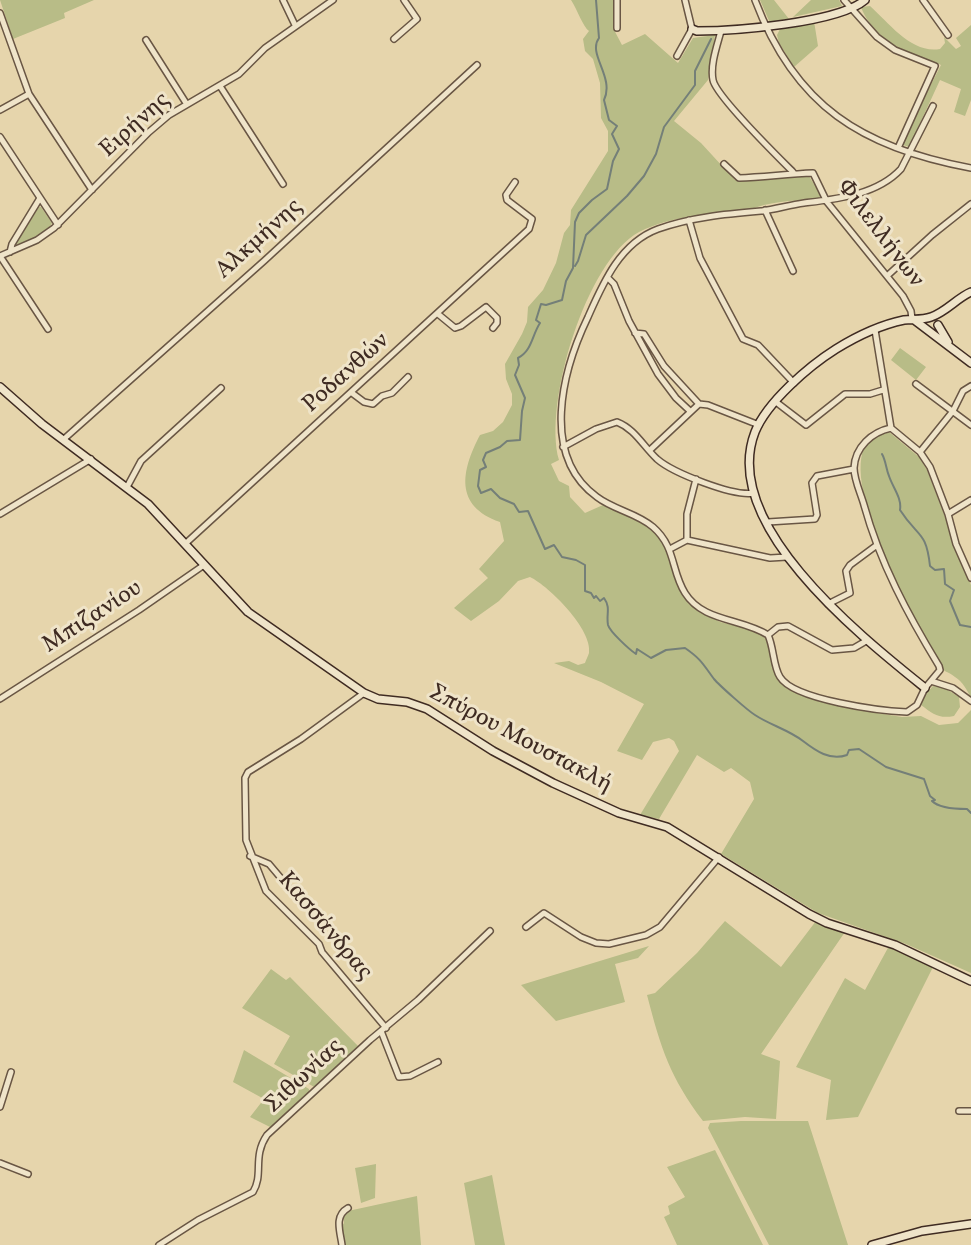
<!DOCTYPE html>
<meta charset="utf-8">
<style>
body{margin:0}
canvas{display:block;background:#e6d5ac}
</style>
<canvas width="971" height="1245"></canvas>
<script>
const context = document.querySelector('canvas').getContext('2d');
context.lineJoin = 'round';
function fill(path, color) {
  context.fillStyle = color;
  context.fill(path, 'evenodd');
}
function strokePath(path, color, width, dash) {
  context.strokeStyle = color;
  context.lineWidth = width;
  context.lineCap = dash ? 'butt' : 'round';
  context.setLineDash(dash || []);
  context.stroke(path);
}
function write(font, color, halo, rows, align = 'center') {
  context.font = font + ' Vollkorn,serif';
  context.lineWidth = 6;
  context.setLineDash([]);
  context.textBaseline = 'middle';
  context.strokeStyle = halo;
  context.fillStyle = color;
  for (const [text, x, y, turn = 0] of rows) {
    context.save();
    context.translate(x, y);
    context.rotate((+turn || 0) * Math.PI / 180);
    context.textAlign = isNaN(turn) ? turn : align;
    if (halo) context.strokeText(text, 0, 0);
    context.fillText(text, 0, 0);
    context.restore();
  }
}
fill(new Path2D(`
 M0,0H94L64,13L65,18L13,39Z
 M571,0H613V28L622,45L645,34L678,63L693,38L715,35L708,80L674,121L701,143L735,180L779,179L797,174L809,176L823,199C805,200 787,200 769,204C762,205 756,208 749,209C713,215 672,215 639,232C586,261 543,404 559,460L551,464L559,481L569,486L570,497L585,513L603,505L635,519L652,529L670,553L678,587L689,604L720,622L757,631L766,639L777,679L791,691L823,702L877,713L902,717L921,716L939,725L958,723L971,710V973L906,944L818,913L721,854L754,799L750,782L731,768L724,772L697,755L659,819L640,815L679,751L674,741L669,738L653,742L642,760L617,751L644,704L601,682L554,663L569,661L578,665L585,663C586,660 588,656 589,653C593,630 549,586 530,577L518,581L499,601L471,621L454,608L488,578L479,569L504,541L500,522C454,506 461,471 480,435L493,431L503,422L512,405V394L506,379L505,364L522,334L527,322L528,307L543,290L556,263L564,233L570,225L571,210L608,151V131L601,118L600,83L593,59L585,51L583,39L589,31C583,27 577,9 571,0Z
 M760,0H774L789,19L770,23Z
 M811,0H839L842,6L793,17Z
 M870,6C890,24 912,54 940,49L945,43L944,37L956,49L961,46L956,38L971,25V100L965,116L954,112L961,89L940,80L909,147L903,145L902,141L941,65C932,60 923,59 914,55C893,47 869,30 861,7Z
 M814,21L818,46L794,67L779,43L777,35L780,29Z
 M39,207H41L52,223C46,235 28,242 15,245Z
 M900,348L926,367L916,380L891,360Z
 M889,432L919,457L927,470L971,585V698C967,690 963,682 955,677C949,672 942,671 938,665C914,628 840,483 866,445C871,436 880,435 889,432Z
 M933,686L943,687L959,697L960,707L954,716C939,719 933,714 921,705L923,697Z
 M725,921L781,967L816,921L845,932L761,1054L780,1061L776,1119L745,1117L703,1121C670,1077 661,1049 647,995L655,993L697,953Z
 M649,946L638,958L615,964L625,1002L556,1021L521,985Z
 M889,946L933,967L858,1117L826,1120L831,1080L796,1067L845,978L865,990Z
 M271,969L286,980L290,977L359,1047L316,1088L274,1064L290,1036L242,1008Z
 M244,1050L309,1089V1094L272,1128L250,1117L264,1099L233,1082Z
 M741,1121H808L848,1245H769L708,1128L710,1123Z
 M715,1150L763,1245H677L664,1217L670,1214L668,1206L685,1197L667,1167Z
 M376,1164L375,1198L361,1203L355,1168Z
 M492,1175L505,1245H475L464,1183Z
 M417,1196L421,1245H344L341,1228L344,1223V1215L348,1211Z`), '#b8bc87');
strokePath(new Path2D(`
 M596,0L599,38C587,54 615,77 604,100L609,120L617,126L612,134L619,149L613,161L607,189L592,200L579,213L575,222L573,268L566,281L562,300L546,305L541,304L536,320L540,323C532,335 532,351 518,358L519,365L515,375L525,398L522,411L520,440L507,441L500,447L486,453L483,460L486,467L480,470L478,486L481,493L491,489L500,498L514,504L519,512L528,511L545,549L554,545L562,557L576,560L585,565V591L591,593L594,598L596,596L600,601L604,598C611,608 606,614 608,625C610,632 630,650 636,654L637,649L651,658L666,650L685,648C701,659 703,664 714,679C719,685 747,710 755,715C770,725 789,730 803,741C816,751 830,761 847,755L849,750L859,749L886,767L924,779L930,796L935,800L932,801C939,808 957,809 967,809L971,813
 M575,266L578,261L586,235L627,196L644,176L656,154L664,127L695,85V71L711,39
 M882,454C886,461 886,469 889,476C893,488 902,498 900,510C918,538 926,530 930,566L935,570L944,569L945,584L954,590L950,601L960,625L971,627`), '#747f78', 2);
const street = new Path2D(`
 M283,0L295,25
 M617,0V28
 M755,0C795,106 862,148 971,168
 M844,0L877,37L895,50L935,66L898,148
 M923,0L948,35
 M0,13L29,94
 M721,31C717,46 710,65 713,80C716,96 778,157 793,172
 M394,39L417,19L404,0
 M146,40L186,103
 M677,56L692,29L685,0
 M220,86L283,184
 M0,110L29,94L92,190
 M0,137L58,225
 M724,164L739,178C764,177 788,174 813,173L827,202L903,296L911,311L912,319
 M765,210L793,271
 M689,220L700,258L743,339L758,345L794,383
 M10,252L12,244L40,198
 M0,256L37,240L54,228L149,132L169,115L239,74L265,48L333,0
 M0,256L48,329
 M887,276L932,235L971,204
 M608,278L614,284L629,321L658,374L676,398L690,411
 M438,314L455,328L461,326L486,307L497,318V323L493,328
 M875,330L891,428L920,452L930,467L948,514L956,544L971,578
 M635,333L644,334L664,366L699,404L708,405L759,425
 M916,384L971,425
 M352,393L364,402L373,404L382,396L392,393L408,377
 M776,402L806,425L845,394H870L883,390
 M891,428C872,432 855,447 854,468C854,480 861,494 864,505C880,563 908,615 939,666L940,670L925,688L917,705L907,712C881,711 794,700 780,677C773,666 774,648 768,635C741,618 703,622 685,593C671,571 676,547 653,527C637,513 614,510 597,497C540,456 562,371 588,317C603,283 620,243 658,229C691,217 727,214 762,211C776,209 790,205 804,203C837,199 877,195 901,169L933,106
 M64,439L264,261L477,65
 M563,447L596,429L617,422C635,429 643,446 657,459C673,473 734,497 754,493
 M650,450L699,404
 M920,452L953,411L963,391L971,386
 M127,487L141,461L221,388
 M0,514L91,459
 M948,514L971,500
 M768,522L815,519L817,515L812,483L817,476L854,469
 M687,540V514L696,479
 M185,544L529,229L532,219L507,200L506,195L515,182
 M670,549L687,540L770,558L787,557
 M828,604L850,593L846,571L850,565L877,545
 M768,635L778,627L788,626L832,650L854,648L866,641
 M931,681L953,688L971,701
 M364,693L301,739L248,772L245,778L246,840L266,891L319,944L322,952L386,1028
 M0,699L139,610L204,565
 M250,856L269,864L296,896
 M526,927L544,913L581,937L596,943L609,944L646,935L660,927L719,857
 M381,1031L399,1077L410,1076L438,1062
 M0,1107L11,1072
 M959,1111H971
 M0,1163L28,1174
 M159,1245L198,1220L253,1192C264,1174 252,1157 267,1135L370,1040L418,1000L490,931
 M342,1245C340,1231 334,1216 348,1208`);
const secondary = new Path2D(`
 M692,29L697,31C734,31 838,23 865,0
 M913,319L971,363
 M938,325L948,342
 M0,387L42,424L148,504L248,612L364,693L378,699L407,702L427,709L493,751L553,783L619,813L667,827L809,914L827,923L895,945L971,981
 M925,688C863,638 719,525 755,432C767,402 809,366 836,349C857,336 880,325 904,320C913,319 923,320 931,317C946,312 957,298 971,292
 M872,1245L922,1231L971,1224`);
strokePath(street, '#695644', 8);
strokePath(secondary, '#3f2b22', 10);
strokePath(street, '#efe4c9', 5);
strokePath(secondary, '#efe4c9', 7);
write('24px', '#3f2b22', '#efe4c9', [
 ["Ειρήνης",136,126,-42],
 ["Φιλελλήνων",879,234,53],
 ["Αλκμήνης",260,240,-42],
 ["Ροδανθών",347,374,-42],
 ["Μπιζανίου",93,618,-33],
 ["Σπύρου Μουστακλή",520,740,28],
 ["Κασσάνδρας",324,927,50],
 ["Σιθωνίας",305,1077,-43]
]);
</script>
